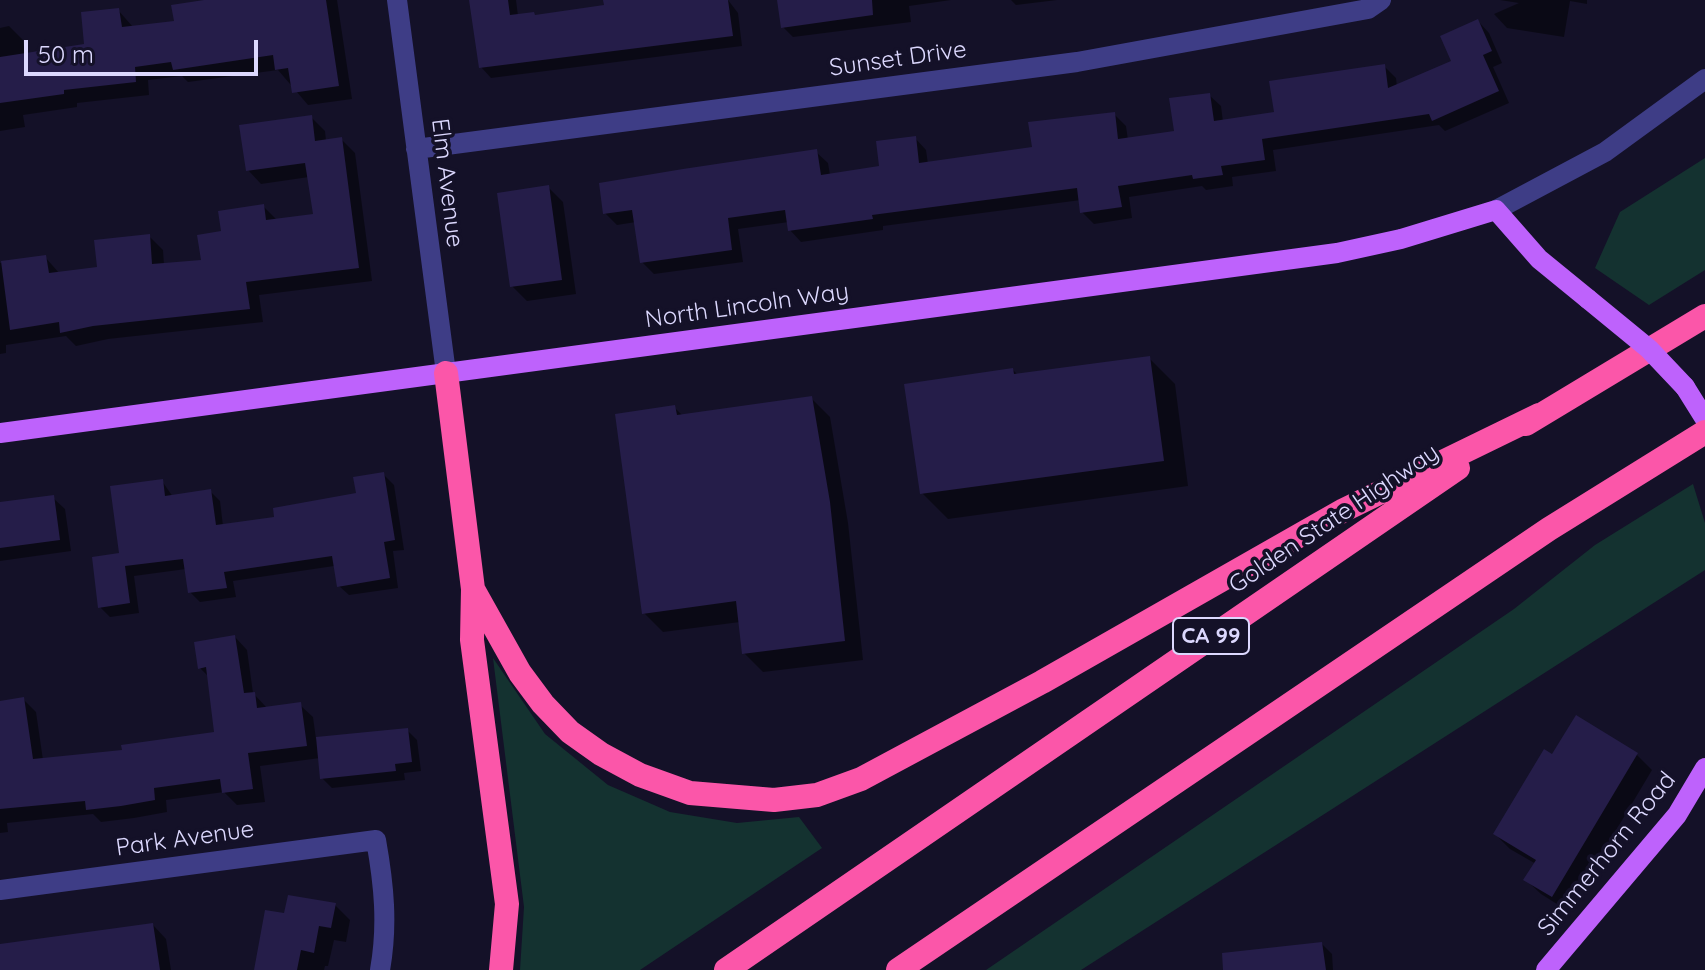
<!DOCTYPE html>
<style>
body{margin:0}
#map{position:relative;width:1705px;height:970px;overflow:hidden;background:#141128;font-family:Quicksand,sans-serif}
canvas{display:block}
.scale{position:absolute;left:24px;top:40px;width:234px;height:36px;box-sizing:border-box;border:4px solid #dcd8fe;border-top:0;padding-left:10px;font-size:24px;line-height:28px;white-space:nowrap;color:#dcd8fe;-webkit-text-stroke:6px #141128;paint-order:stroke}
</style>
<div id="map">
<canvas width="1705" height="970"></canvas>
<div class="scale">50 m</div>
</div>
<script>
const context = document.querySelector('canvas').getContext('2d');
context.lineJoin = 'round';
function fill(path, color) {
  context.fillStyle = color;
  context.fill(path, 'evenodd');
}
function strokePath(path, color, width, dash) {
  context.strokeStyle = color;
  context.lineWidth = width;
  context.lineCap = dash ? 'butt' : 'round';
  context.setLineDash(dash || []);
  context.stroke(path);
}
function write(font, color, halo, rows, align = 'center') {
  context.font = font + ' Quicksand,sans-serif';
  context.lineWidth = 7;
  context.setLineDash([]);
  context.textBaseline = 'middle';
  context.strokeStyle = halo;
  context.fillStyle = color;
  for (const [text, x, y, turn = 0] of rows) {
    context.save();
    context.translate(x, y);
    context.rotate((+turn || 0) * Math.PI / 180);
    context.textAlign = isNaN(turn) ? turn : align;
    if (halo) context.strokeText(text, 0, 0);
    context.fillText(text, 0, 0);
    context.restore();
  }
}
fill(new Path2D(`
 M1705,158V270L1649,305L1595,268L1620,212Z
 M1693,484L1705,523V570L1081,970H986L1514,609L1595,545Z
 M493,658L545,734L608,785L670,812L737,823L799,817L822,848L640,970H520L524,907Z`), '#143230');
fill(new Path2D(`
 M217,0H337L352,99L308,105L278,70L188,82L182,76L148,80L149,95L77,103V107L23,115L25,127L0,131V28L9,26L23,40L25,55L86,46L118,10L133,27L176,23Z
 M471,0H516L518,16L537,17L606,7L605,0H728L738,13L742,46L491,78L481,67Z
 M779,0H951L909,6L911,22L793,37L783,27Z
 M1011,0H1057L1016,5Z
 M1500,0H1587V4L1570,1L1564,37L1507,28L1494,14L1519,3Z
 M1478,21L1489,33L1502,63L1493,67L1509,103L1445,131L1439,125L1273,150L1276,171L1232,177L1233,186L1206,190L1202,186L1129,197L1132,218L1094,224L1082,212L1081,200L883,226V230L801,242L790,230L789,222L738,229L743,262L654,274L642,262L636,222L617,225L605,213L816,152L828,163L830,175L882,168L915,138L926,150L928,164L1034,149L1114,114L1126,126L1128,140L1176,133L1209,95L1221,106L1223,122L1276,114L1384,66L1396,78L1397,87L1454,62Z
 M311,117L325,131L326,141L341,139L355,153L372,281L259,295L263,322L108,339L76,346L66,336L6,345V353L0,354V263L45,257L60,274L99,268L149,236L163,250L164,265L203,261L224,233L263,206L278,221L315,216L309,177L261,184L248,170Z
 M548,187L563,202L576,294L527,301L512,286Z
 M1149,358L1175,384L1188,486L948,519L922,493L1013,370L1018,375Z
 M811,398L830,417L848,523L863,660L763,672L744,653L740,622L663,632L644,613L674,407L683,416Z
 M384,475L394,485L404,550L393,551L398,588L349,595L339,586L334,566L233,581L236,597L200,602L190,592L186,569L134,576L139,613L110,617L100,607L121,555L162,481L173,497L210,491L220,501L223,526L276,519L358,495Z
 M53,498L65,509L71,551L0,561V504Z
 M235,637L247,650L253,693L268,709L300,705L313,717L316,739L407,730L417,740L421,771L404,773L405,780L332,788L322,778L320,758L260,766L265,802L237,805L224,792L166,800L167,812L134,818L101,822L93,814L7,823L8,832L0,833V703L23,699L36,712L43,760L124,751L216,734L209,677L200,668Z
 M1576,718L1637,755L1652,770L1568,911L1541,894L1526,880L1536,864L1510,849L1495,834L1553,757Z
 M335,905L350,920L346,942L334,940L328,966H325L324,970H256Z
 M153,925L166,939L171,970H0V946Z
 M1322,944L1332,954L1333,970H1258Z`), '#0007');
fill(new Path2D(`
 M204,0H326L339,86L292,93L288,68L275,70L273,55L173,70L171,62L135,67L136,82L64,90V94L0,103V57L84,44L81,12L119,8L122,27L174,21L171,5Z
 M469,0H508L510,15L534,12L535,15L604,5L603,0H728L733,36L479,68Z
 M777,0H872L873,15L781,28Z
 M1478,19L1492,51L1483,55L1499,91L1432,121L1429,114L1262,139L1265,160L1221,166L1223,175L1193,179L1192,175L1118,186L1122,207L1080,213L1077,188L872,215L873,219L788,231L785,210L728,218L732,250L640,263L632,210L603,214L599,183L683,169L817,149L821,175L879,166L876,141L916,136L919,163L1032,147L1028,122L1115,112L1118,139L1174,131L1169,98L1210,93L1214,121L1274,112L1269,81L1385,64L1388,88L1451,61L1440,36Z
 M312,115L315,141L342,137L359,268L246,282L250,309L93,326L60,333L59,322L10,330L1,261L46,255L49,273L97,267L94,240L150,234L152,264L201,260L197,235L221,231L218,211L264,204L266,220L313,214L305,163L246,171L239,125Z
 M549,185L562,280L510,287L497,193Z
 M1150,356L1164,461L920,494L904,384L1013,368L1014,374Z
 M812,396L830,502L845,641L742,654L736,601L642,614L615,414L675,405L677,415Z
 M384,472L395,540L384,542L390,578L337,587L332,556L224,572L227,588L188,593L183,559L125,566L130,603L98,608L92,557L119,553L110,486L163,479L165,496L211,489L216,525L274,517L273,508L356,493L353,477Z
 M54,495L60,540L0,548V502Z
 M235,635L244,693L255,692L257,708L301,702L307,746L248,753L253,789L222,793L220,779L154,788L155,800L121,806L86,810L85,801L0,809V701L24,697L33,759L122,750L121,745L214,732L206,667L198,669L194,642Z
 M1576,715L1638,753L1552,897L1523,880L1536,860L1493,834L1544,749L1552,754Z
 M408,728L412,762L395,764L396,771L320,779L316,737Z
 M288,895L336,903L331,928L319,926L314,953L301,950L297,970H254L265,910L284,913Z
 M153,923L160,970H0V944Z
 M1322,942L1326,970H1223L1222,953Z`), '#251d49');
strokePath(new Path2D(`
 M397,0L446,373
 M416,149L1077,62L1368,9L1381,0
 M1496,210L1605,152L1705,79
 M0,890L376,840C384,885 388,925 380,970`), '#3e3d86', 20);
strokePath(new Path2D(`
 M1685,387L1705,419
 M0,433L1337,253L1401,239L1496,210L1539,259L1588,299
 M1546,970L1677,815L1705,768`), '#be62fc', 20);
strokePath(new Path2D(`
 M446,373L473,589L472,640L507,904L501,970
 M1526,424L1705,316
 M473,589L520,673L543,704L570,732L601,754L640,775L690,793L774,800L817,795L861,779L1042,682L1344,510L1539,415
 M726,970L1458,468
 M898,970L1549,529L1705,432`), '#fb56a9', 24);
strokePath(new Path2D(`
 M1588,299L1649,349L1685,387`), '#be62fc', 20);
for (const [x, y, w] of [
 [1211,636,76]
]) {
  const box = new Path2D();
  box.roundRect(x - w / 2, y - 18, w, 36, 6);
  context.fillStyle = '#141128';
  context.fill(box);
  strokePath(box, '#dcd8fe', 2);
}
write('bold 22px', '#dcd8fe', null, [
 ["CA 99",1211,636]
]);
write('24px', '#dcd8fe', '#141128', [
 ["Sunset Drive",898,59,-8],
 ["Elm Avenue",447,183,83],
 ["North Lincoln Way",747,306,-8],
 ["Golden State Highway",1334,519,-34],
 ["Park Avenue",185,839,-8],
 ["Simmerhorn Road",1607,854,-51]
]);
</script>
